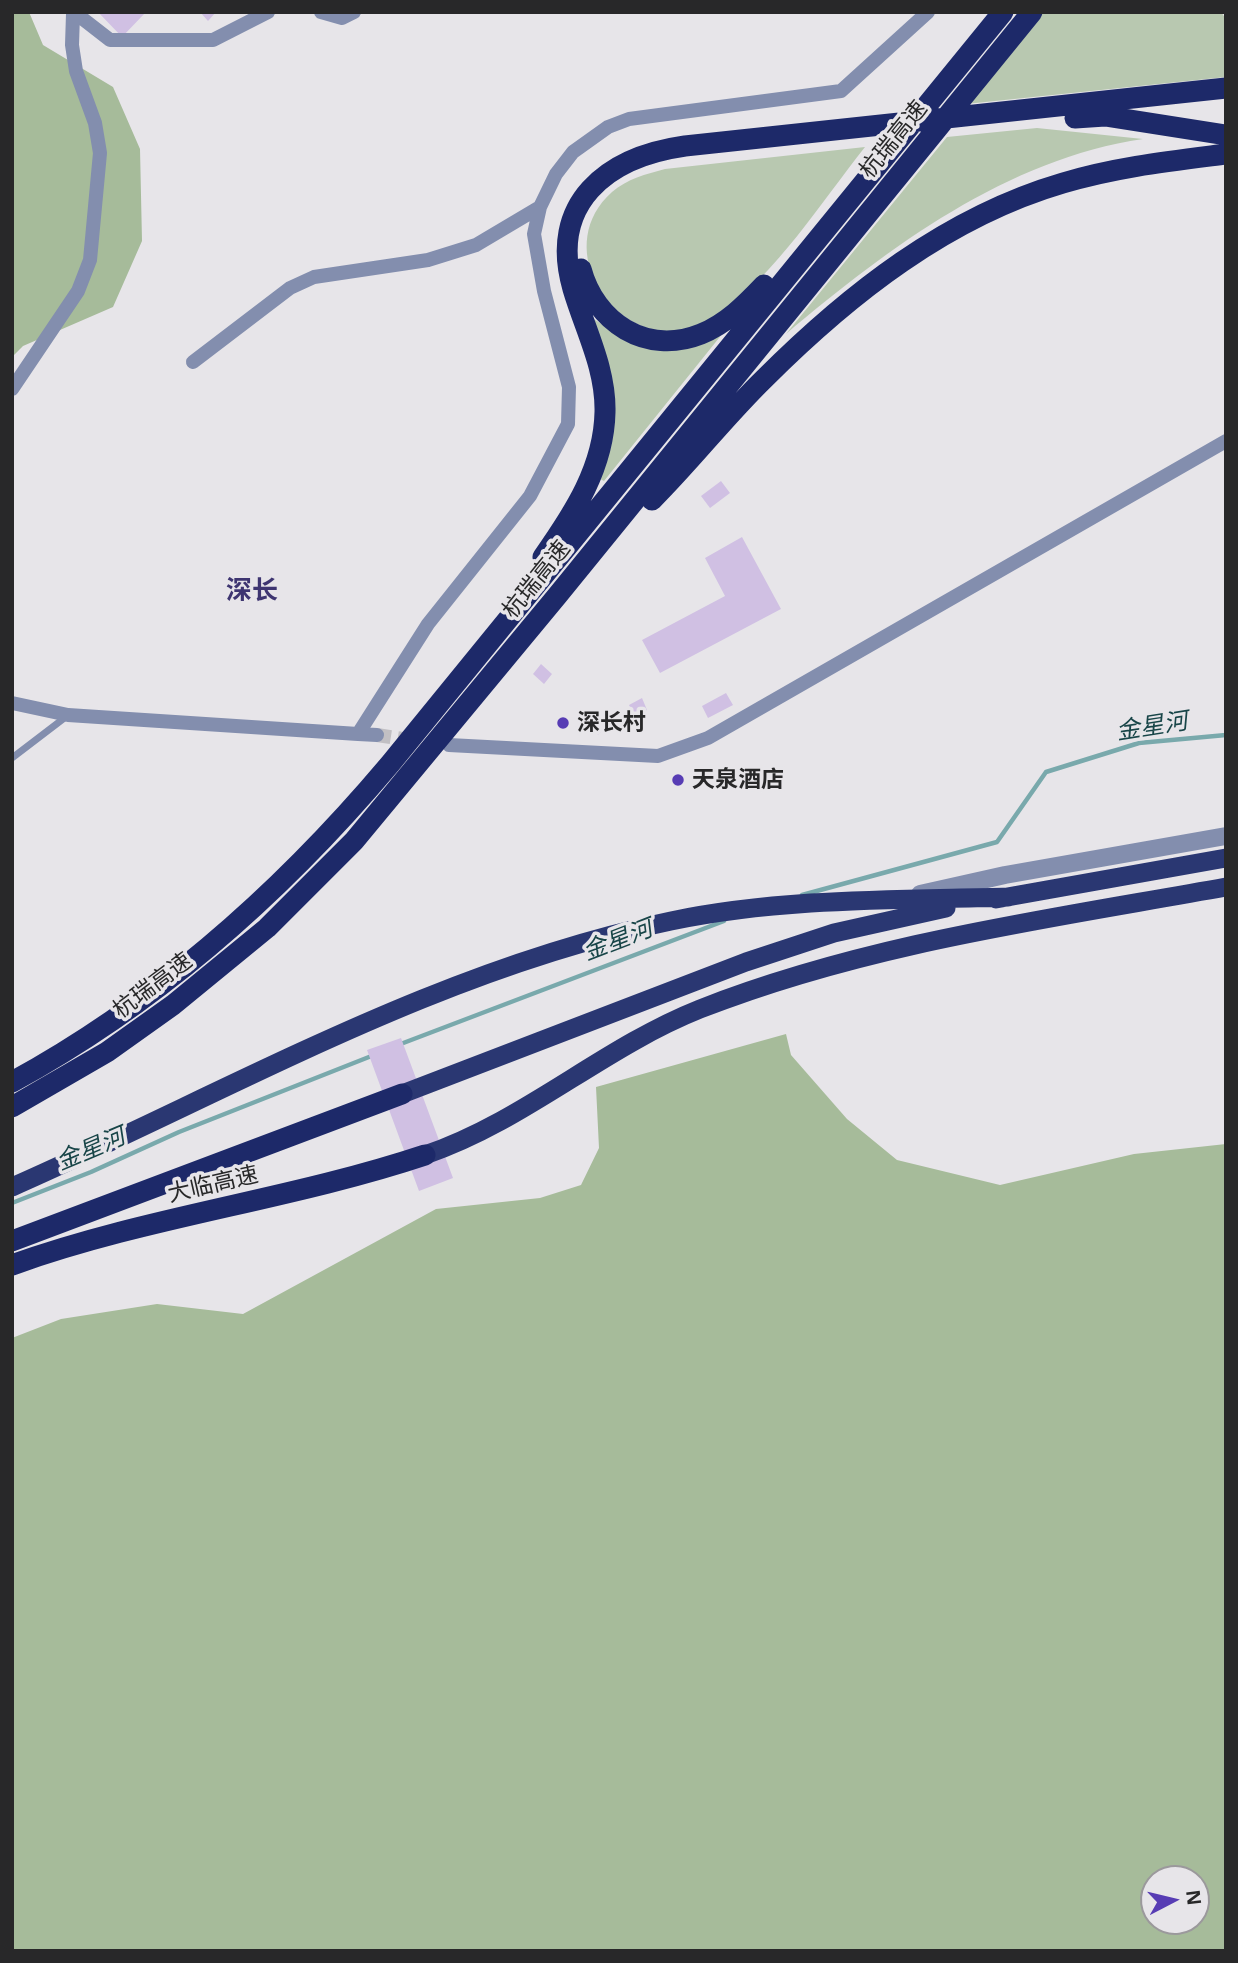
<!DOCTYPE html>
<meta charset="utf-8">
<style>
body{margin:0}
#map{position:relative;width:1238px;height:1963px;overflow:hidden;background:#e7e5e9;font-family:"Noto Sans",sans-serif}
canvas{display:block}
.frame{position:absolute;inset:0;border:14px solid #282829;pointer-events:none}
.north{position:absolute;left:1140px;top:1865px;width:70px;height:70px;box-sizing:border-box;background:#e7e5e9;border:2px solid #9b999c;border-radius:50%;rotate:83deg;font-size:19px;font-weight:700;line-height:28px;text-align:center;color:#282829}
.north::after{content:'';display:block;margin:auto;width:24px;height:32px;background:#573cb4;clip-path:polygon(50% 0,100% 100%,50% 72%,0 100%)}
</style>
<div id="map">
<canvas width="1238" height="1963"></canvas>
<div class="frame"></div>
<div class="north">N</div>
</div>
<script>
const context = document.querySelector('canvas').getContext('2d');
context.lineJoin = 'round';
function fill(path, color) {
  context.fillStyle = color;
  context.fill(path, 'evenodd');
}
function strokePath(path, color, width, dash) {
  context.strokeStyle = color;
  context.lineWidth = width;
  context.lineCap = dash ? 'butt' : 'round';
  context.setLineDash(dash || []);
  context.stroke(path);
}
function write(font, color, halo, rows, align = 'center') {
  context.font = font + ' "Noto Sans","Noto Sans SC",sans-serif';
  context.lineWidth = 7;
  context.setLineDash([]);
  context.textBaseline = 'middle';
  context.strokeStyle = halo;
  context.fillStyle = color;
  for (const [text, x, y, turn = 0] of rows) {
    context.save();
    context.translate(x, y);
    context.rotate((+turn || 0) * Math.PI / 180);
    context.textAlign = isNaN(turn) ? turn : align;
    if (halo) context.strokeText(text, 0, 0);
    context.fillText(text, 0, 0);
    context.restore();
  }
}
fill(new Path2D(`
 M1042,12H1221L1226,19V77L966,104Z
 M1037,128L1143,139C1007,159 889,247 786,334L947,137Z
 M865,147C820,204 778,271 719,315C636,376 540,256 612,192C627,179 646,174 665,169Z
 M594,319L625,340L723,333L604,481L600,479L609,371Z`), '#b8c8b0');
fill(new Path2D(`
 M12,12H29L43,45L113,87L140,149L142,241L113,307L23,346L12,357Z
 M786,1034L791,1055L847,1119L897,1160L1000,1185L1134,1154L1226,1144V1951H12V1338L61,1319L157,1304L243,1314L436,1209L540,1198L581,1185L599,1148L596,1087ZM1154,1879H1196V1921H1154Z`), '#a6bb9a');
strokePath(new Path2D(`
 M802,895L997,842L1046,772L1139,743L1226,735
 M398,1045L724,921
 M12,1203L91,1172L179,1132L374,1055`), '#79a9ac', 4.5);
fill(new Path2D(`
 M98,12H146L122,37Z
 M200,12H216L208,21Z
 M721,481L730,493L710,508L701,496Z
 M742,537L781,609L660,673L642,640L725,596L705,558Z
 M541,664L552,674L544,684L533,674Z
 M726,693L733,705L708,718L702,706Z
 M642,698L647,710L635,717L629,705Z
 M584,715L602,731L598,735L581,719Z
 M401,1038L453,1178L419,1191L367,1050Z`), '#d0c0e3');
strokePath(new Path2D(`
 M377,735L416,741`), '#c1bfc3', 14, [14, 7]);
strokePath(new Path2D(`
 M12,758L67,716`), '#838eae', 7);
strokePath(new Path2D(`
 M74,12L110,40H213L268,12
 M321,12L342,18L354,12
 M193,362L290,288L314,277L428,260L476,245L540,207
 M12,389L78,291L90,260L100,153L95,123L76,71L72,45L73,14
 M12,703L68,715L358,734L428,624L530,496L568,424L569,387L544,291L534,234L540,207L556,174L573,152L608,127L629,119L841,91L928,12
 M358,734L377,735
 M449,745L658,756L708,738L1226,441`), '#838eae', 14);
strokePath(new Path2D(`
 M920,894L1005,875L1226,836`), '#838eae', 18);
strokePath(new Path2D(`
 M996,899L1226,858
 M402,1094L746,962L834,933L946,908
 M425,1155C525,1121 602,1048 700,1009C868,943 1049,919 1226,887
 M12,1187C228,1092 438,969 671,921C782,898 895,900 1008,897`), '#2a3772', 19);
strokePath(new Path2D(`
 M1075,118L1105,116L1226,135
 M581,269C595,322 646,356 701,334C726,324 745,305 764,285
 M652,500C691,461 725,417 764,379C849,294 947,217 1063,183C1116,167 1171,161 1226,154
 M543,557C574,513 604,467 605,412C606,368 585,330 573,289C548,203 607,157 685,146L1226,88
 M12,1082C159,1002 283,891 390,764L1003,12
 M12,1107L107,1052L173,1005L267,928L354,841L557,596L1032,12
 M12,1241L402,1094
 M12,1265C145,1217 290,1200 425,1155`), '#1d2969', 21);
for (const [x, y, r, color] of [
 [563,723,7,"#573cb4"],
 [678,780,7,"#573cb4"]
]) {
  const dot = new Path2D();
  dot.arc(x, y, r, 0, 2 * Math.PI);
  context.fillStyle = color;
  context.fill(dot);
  strokePath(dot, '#e7e5e9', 2.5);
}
write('23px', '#282829', '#e7e5e9', [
 ["杭瑞高速",894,140,-51],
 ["杭瑞高速",537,580,-51],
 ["杭瑞高速",153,986,-37],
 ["大临高速",213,1185,-13]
]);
write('bold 23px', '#282829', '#e7e5e9', [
 ["深长村",577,723],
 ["天泉酒店",692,780]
], 'left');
write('italic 24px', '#184548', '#e7e5e9', [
 ["金星河",1152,727,-9],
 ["金星河",618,941,-21],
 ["金星河",91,1150,-23]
]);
write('bold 26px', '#3e3571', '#e7e5e9', [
 ["深长",252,592]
]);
</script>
